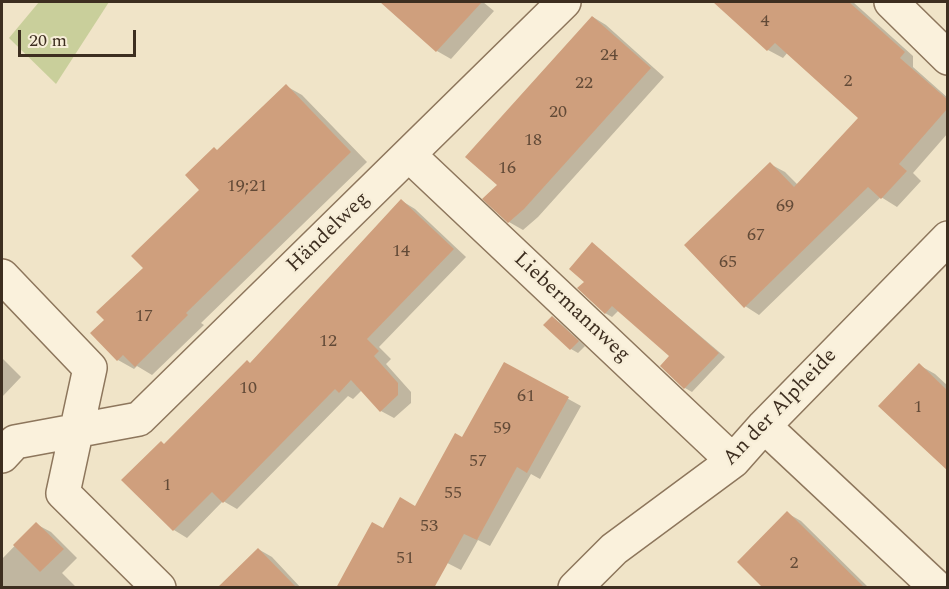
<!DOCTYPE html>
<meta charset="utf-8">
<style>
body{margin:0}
#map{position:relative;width:949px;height:589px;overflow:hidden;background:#f0e4c8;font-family:Spectral,serif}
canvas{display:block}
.frame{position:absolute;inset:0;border:3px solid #3d2e20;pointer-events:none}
.scale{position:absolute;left:18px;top:30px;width:118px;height:27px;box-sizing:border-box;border:3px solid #3d2e20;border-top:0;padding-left:8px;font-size:18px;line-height:21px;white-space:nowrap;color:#3d2e20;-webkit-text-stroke:4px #f7eed8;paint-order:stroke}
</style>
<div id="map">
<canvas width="949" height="589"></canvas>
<div class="frame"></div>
<div class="scale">20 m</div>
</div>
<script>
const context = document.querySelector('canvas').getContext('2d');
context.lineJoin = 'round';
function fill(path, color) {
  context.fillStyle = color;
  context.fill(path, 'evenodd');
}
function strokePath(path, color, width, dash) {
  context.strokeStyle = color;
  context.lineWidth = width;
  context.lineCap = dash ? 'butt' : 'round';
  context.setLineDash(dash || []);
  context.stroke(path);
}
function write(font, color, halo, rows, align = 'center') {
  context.font = font + ' Spectral,serif';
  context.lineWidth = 5;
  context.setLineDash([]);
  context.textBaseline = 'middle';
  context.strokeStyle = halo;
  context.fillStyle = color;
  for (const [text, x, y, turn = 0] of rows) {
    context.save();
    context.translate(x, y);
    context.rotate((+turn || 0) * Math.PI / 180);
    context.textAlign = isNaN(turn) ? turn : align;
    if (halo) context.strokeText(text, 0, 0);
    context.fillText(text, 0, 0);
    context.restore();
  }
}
fill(new Path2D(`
 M39,2H109L56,84L9,38Z`), '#c9cf9b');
fill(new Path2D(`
 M395,2H483L494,11L451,59L437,51L389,8Z
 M716,2H853L913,56V67L948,98V133L913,173L921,181L897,207L881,197L759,315L745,306L770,164L785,172L798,185L860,118L788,52L783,58L768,50Z
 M593,17L606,25L664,77L538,217L523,230L509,222L485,199L499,185Z
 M286,86L302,95L367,162L201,323L204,325L152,375L137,366L134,369L118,360L106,320L201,190L218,151Z
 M402,201L415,209L466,257L379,347L391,359L386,364L411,392V403L394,418L381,411L362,390L353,399L348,396L237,509L223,501L187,538L174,530L165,445L251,364Z
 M592,244L725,357L692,392L685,388L671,356L619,310L612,317L605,313L586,281Z
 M552,318L559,322L585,346L578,353L571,349Z
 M2,358L21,377L2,397Z
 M505,364L581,406L540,479L531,474L490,546L478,540L461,570L383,530L416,508L463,439Z
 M919,365L935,374L948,386V469Z
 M787,513L801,521L869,588H765Z
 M36,524L51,532L77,558L62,573L77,588H2V559Z
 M258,549L272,557L301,588H243Z`), '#0003');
fill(new Path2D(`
 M380,2H482L436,52Z
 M713,2H849L905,52L900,58L948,100V108L899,164L907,171L881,199L868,187L744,308L684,245L770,162L794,187L858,118L775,43L767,51Z
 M592,16L651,68L524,209L508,223L482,199L497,185L465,157Z
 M286,84L351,152L186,313L188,315L135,367L123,355L117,361L90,333L104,320L96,312L143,268L131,256L199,190L185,175L214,147L217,150Z
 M401,199L454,249L367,339L379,351L374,356L398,383V395L380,412L351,380L339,393L335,389L223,503L212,492L173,531L121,480L161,441L164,444L247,360L250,363Z
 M592,242L719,353L684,389L660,366L669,356L612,306L605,314L577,288L584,282L569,269Z
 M552,316L579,341L570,350L543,325Z
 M504,362L569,397L527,473L517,467L477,540L464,534L434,588H336L372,522L383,528L400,497L415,506L455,433L462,437Z
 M919,363L948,391V471L878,406Z
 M787,511L865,588H763L737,562Z
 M36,522L64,549L40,572L13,545Z
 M258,548L297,588H217Z`), '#cf9f7d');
const minor = new Path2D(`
 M891,2L948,58
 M409,155L733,461
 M2,276L90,368L63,493L159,588
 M764,426L937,588
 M2,456L15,442L139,419L564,2
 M575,588L614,549L733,461L764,426L948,238`);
strokePath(minor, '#8d765c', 36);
strokePath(minor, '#faf1dc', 33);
write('18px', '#624a37', null, [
 ["4",765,22],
 ["24",609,56],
 ["2",848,82],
 ["22",584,84],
 ["20",558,113],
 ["18",533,141],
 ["16",507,169],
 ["19;21",247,187],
 ["69",785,207],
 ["67",756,236],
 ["14",401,252],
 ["65",728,263],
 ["17",144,317],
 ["12",328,342],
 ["10",248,389],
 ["61",526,397],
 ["1",918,408],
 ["59",502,429],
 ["57",478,462],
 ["1",167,486],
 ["55",453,494],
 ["53",429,527],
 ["51",405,559],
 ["2",794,564]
]);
write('21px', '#3d2e20', '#f7eed8', [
 ["Händelweg",329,233,-44],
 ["Liebermannweg",571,308,43],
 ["An der Alpheide",781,408,-46]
]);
</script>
